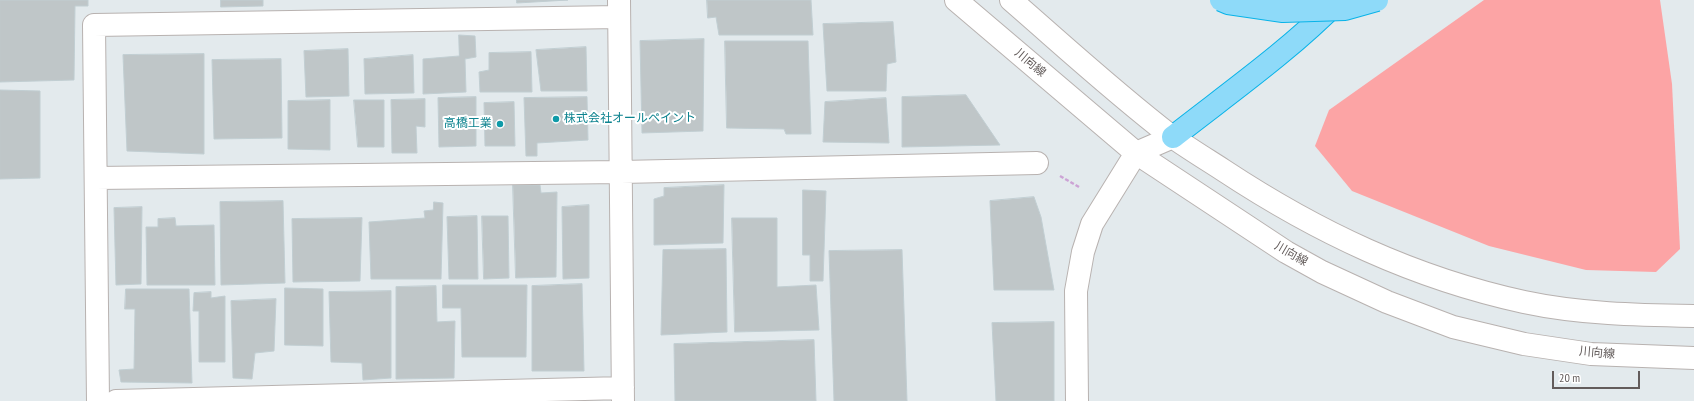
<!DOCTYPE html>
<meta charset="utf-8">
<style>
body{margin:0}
#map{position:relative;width:1694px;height:401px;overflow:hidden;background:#e3eaed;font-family:"PT Sans Narrow",sans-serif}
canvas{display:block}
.scale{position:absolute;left:1552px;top:371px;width:88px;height:18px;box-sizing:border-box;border:2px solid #635c5b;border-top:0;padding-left:5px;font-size:12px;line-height:14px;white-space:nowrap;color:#635c5b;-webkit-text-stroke:3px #fff;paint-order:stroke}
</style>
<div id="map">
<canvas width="1694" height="401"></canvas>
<div class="scale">20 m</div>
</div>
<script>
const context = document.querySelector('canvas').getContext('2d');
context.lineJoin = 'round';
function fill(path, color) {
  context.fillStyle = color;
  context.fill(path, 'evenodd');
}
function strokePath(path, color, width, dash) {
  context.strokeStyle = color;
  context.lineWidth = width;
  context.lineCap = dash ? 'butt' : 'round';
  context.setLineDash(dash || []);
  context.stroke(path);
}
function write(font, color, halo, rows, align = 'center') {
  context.font = font + ' "PT Sans Narrow","Noto Sans JP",sans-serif';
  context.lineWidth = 4;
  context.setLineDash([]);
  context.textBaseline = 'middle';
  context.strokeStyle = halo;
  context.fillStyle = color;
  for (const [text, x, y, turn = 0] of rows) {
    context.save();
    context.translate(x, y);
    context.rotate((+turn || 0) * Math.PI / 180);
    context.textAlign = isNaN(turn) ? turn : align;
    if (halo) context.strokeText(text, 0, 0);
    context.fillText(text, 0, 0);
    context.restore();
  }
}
fill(new Path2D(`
 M1484,0H1660L1672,84L1680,249L1656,272L1586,270L1489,246L1352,191L1315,146L1329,110Z`), '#fca4a5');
const building = new Path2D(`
 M0,0H88V6H75L74,80L0,82Z
 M221,0H263V6L221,7Z
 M517,0H568L517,3Z
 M707,0H811L813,35H719L716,17L708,18Z
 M893,22L896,62L887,64L886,91H827L823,24Z
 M459,35L475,36L476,57L465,59L466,92L423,94V59L459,56Z
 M704,39L703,131L642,133L640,41Z
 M725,41H808L811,134H786L784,129L727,128Z
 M586,47L587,91H541L536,50Z
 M348,49L349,96L306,97L304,51Z
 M531,52L532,92H480L479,72L489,70V53Z
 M204,54V154L127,151L123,55Z
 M413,55L414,93L365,94L364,59Z
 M281,59L282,138L214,139L212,60Z
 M0,90L40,91V178L0,179Z
 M966,95L1000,145L902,147V97Z
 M476,97V146L439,147L438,98Z
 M587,97L588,140L537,143V156H526L524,98Z
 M886,98L889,143L823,142L825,102Z
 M425,99V127L416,126L417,153H392L391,100Z
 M330,100V150L288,149V101Z
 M354,100H384V147H358Z
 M514,102L515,146H485L484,103Z
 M513,185H540L541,193L557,192L556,277L516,278Z
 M724,185L723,243L654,245V199L664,196V188Z
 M803,190L826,191L823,281H810V255H803Z
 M1034,197L1041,217L1054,290H994L990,201Z
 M283,201L285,283L221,285L220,202Z
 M434,202L443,203L441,279H371L369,222L425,218L424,211L433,210Z
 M589,205V278L563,279L562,207Z
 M142,207L141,284L116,285L114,208Z
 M477,216L478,279H449L447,217Z
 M482,216H508L509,278L484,279Z
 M175,218L176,226L214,225L215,285H147L146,227H158V219Z
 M362,218L360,281L293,282L292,219Z
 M732,218H777V287L816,285L819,330L735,332Z
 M726,249L727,332L661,335L663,250Z
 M902,250L907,401H834L829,251Z
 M582,284L584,371H532V286Z
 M443,285H527L526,357H462L461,308H443Z
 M436,286L437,322L455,321L454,378L396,379V287Z
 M285,288L323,289V346L285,345Z
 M126,289H189L192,383L121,382L119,370L134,369L135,309H125Z
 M391,291V378L363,380L362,363L331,362L329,292Z
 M211,292V298L225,296V362H199V311H193L194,293Z
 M276,299L274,351L255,353L252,379L233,378L231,301Z
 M1054,322V401H996L992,323Z
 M814,340L816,401H675L674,344Z`);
fill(building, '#bfc6c8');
strokePath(building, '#c1ced2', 1);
const minor = new Path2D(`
 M619,0L623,401
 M956,0L1136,153L1286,252L1322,272L1387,302L1453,327L1524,344L1591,354L1694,358
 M1011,0C1064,46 1115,93 1171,136C1188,148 1206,159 1223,170C1317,232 1414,278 1524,302C1580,314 1637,315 1694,316
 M96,178L621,172L1037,163
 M98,401L94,25L619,17
 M116,401L623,388
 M1077,401L1076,291L1083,252L1092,224L1136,153L1173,137`);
const highway = new Path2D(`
 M1173,137C1229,93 1289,51 1339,0`);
strokePath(minor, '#b8b2b0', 24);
strokePath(highway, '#08b3e8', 24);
strokePath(new Path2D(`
 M1060,176L1079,187`), '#cca3d5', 2.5, [4, 2]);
strokePath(minor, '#fff', 22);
strokePath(highway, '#8edaf9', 22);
const highwayBridge = new Path2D(`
 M1221,0L1228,3L1283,11L1345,9L1377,0`);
strokePath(highwayBridge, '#08b3e8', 24, []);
strokePath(highwayBridge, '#8edaf9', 22);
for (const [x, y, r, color] of [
 [556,119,4,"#0f9aa8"],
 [500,124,4,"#0f9aa8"]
]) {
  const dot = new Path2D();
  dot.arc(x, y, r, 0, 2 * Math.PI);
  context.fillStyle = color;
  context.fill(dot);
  strokePath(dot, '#fff', 1.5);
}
write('12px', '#635c5b', '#fff', [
 ["川向線",1030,63,40],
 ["川向線",1291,254,30],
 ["川向線",1597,353,5]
]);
write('12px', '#0d838f', '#fff', [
 ["株式会社オールペイント",564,119],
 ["高橋工業",492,124,"right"]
], 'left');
</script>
